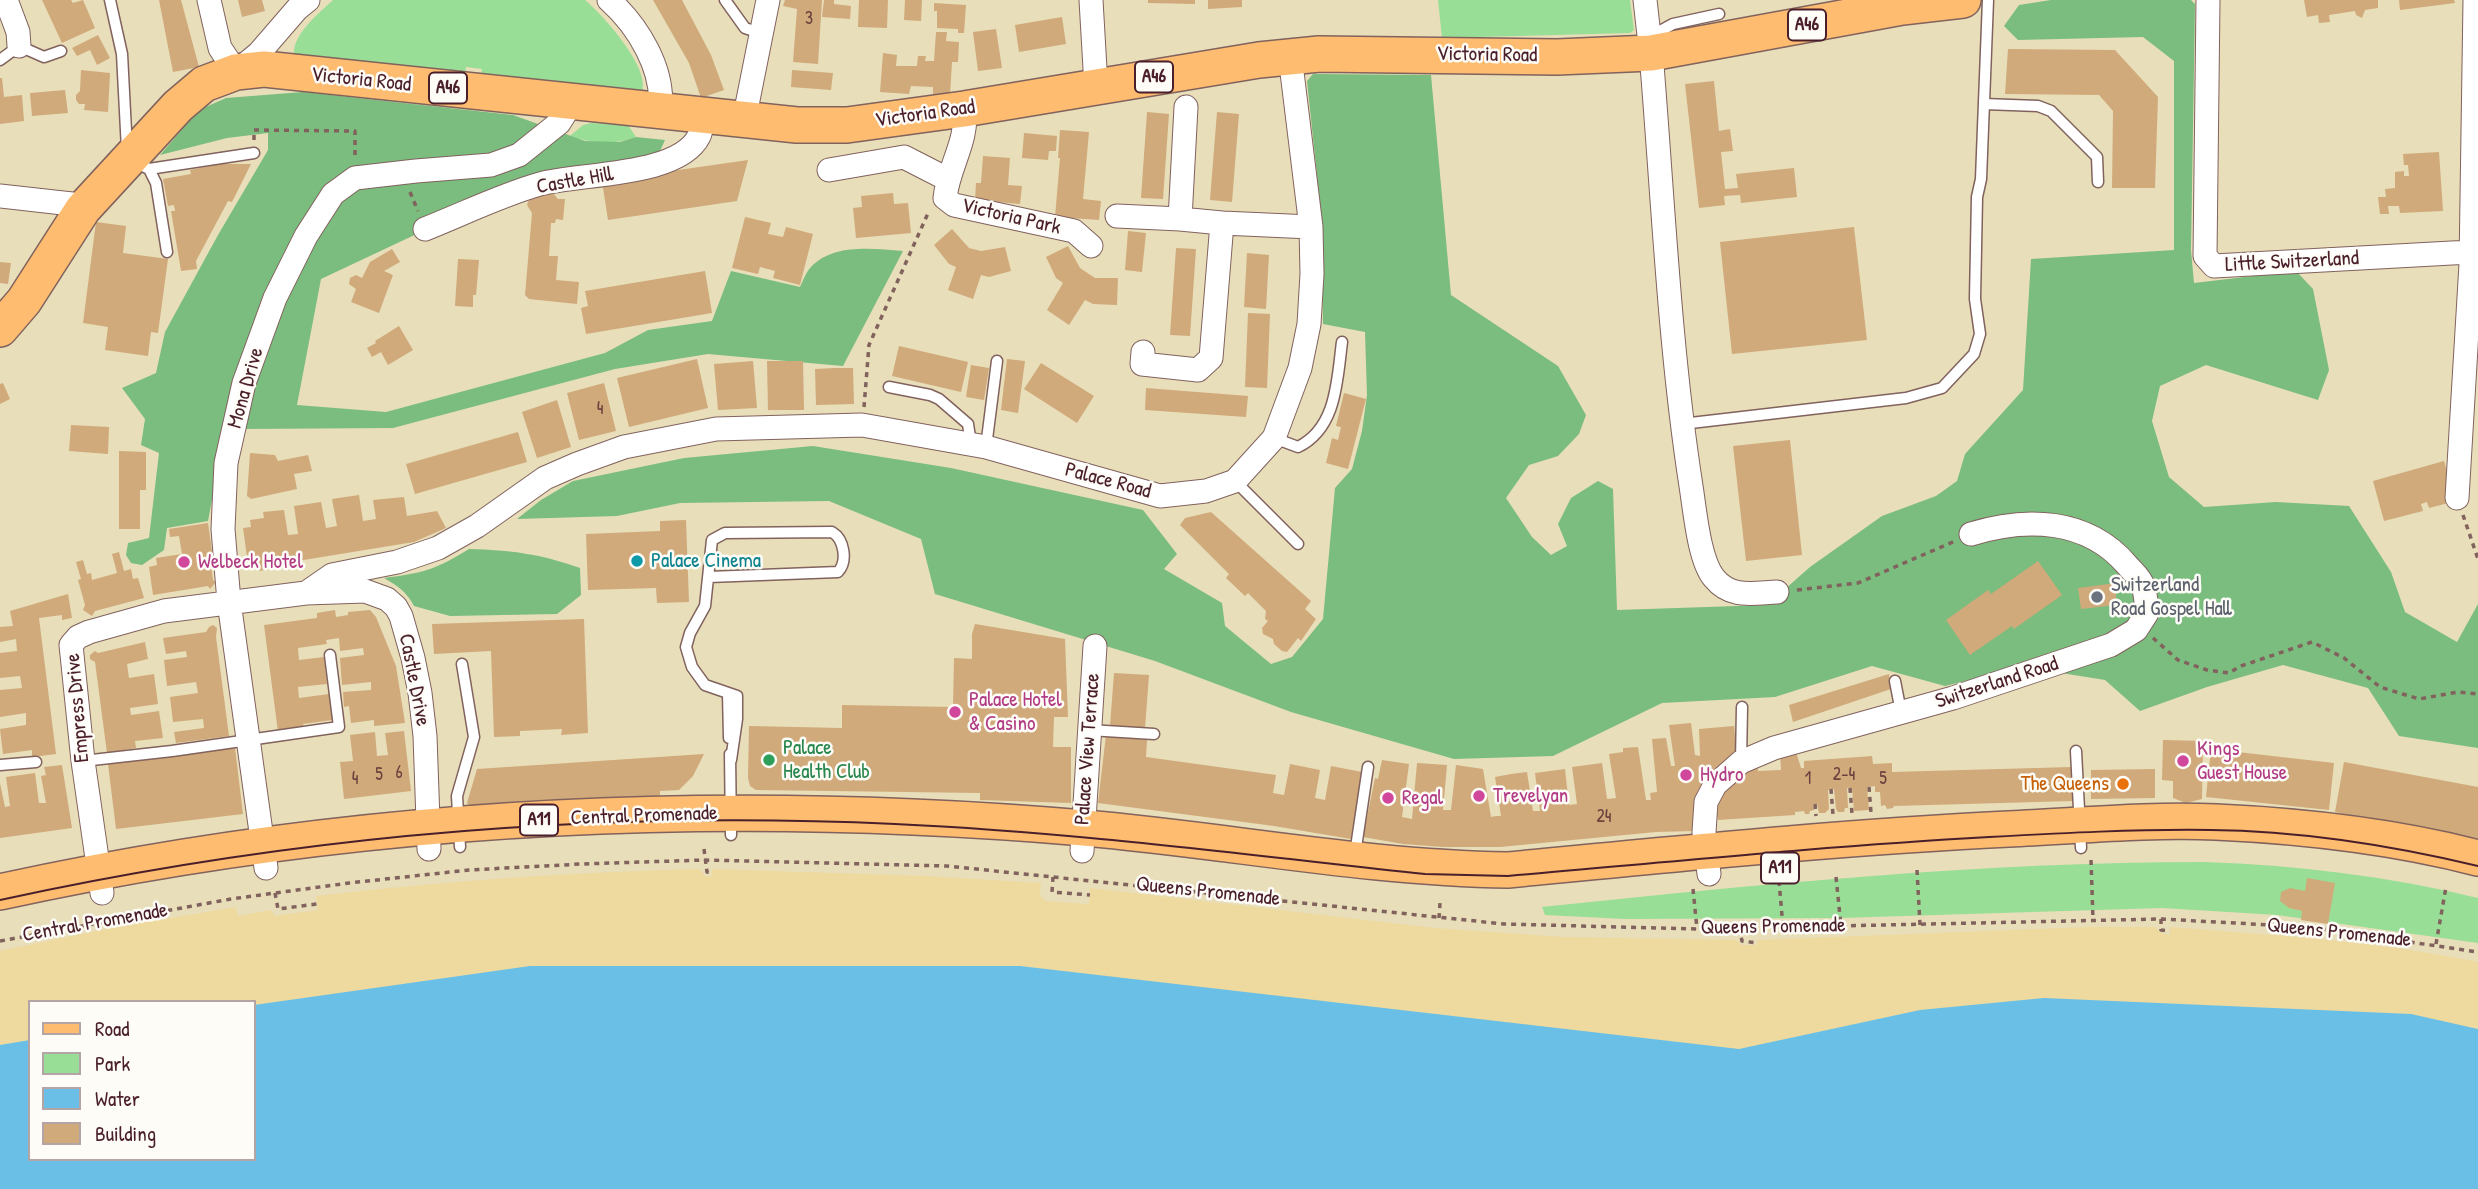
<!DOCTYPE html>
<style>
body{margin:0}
#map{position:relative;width:2478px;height:1189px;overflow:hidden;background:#e8deba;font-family:"Patrick Hand",sans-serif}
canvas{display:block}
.legend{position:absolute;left:28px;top:1000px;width:228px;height:161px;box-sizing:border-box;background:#fdfcf7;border:2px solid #b5a4a5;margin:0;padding:9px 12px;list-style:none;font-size:21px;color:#4a1f2b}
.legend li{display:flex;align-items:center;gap:14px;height:35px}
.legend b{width:35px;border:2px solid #b5a4a5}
</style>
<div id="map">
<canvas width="2478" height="1189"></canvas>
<ul class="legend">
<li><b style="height:9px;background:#fdbc70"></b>Road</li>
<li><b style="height:19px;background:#99de96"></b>Park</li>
<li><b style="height:19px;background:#6abfe7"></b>Water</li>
<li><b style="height:19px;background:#d0aa7a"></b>Building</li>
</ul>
</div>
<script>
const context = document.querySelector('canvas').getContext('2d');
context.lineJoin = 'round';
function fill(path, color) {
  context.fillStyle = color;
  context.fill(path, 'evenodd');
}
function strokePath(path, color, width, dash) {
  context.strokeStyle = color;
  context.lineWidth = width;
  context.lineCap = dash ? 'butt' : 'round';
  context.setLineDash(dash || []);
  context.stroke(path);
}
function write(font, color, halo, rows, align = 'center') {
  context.font = font + ' "Patrick Hand",sans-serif';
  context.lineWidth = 5;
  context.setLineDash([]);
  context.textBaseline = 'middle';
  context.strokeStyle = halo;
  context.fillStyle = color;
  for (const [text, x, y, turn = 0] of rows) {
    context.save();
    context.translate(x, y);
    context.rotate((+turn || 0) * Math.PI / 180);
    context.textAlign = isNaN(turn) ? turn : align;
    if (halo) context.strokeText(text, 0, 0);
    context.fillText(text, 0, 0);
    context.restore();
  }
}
fill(new Path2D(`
 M333,0H585C603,15 651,68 642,92L481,76L482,69L466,67L465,74L294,55C292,35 319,13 333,0Z
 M1438,0H1630L1634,30L1630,33L1442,38Z
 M592,123L628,125L636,137C613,145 593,144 570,136L583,125Z
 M2204,862C2296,865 2388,876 2478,898V943L2277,915L2162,908L1840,918L1626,919L1545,915L1542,907C1762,884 1983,862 2204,862Z`), '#99de96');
fill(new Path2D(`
 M2051,0H2191L2195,4L2191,250L2194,283L2296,271L2313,289L2329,370L2318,400L2206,365L2160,386L2152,421L2169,477L2204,507L2276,502L2349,506L2391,572L2405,612L2457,642L2478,604V748L2399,736L2368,688L2283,665L2207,687L2140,711L2105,680L2024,667L1945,686L1872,666L1775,697L1662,703L1553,756L1454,759L1291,712L1155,661L935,594L921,539L829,501L680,503L617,516L517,519L541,500L573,481L684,458L813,446L951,468L1143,510L1177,554L1164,569L1222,603L1225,626L1271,664L1292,657L1323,619L1335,488L1352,469L1362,431L1367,395L1365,332L1323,324L1321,213L1307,81L1313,74L1431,75L1451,295L1558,366L1586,415L1579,434L1558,456L1529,465L1506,498L1532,537L1551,555L1567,546L1558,524L1571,498L1598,481L1613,489L1617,610L1767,605L1810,567L1882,516L1936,496L1957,481L1965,454L2023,390L2031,259L2174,250V61L2143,37L2018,40L2004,26L2019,5Z
 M303,92L513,115L585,141L620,142L636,137L665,140L660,151L642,161L542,175L321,279L297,405L386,412L605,353L648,330L712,321L731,271L800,287C803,281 806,272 811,267C834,243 873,249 903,251L843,366L708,354L615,369L393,428L241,429L214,489L208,521L167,528L164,550L142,565L131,563L126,555L128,543L149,538L159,453L141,445L145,419L122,388L156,373L165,332L218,235L268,150V133L227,138L160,155L199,110L226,98Z
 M469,549C510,550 541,554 580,568L581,595L557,614L450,616L414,606C406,591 398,586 384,578C423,573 435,570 469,549Z`), '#7abd7f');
fill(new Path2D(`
 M699,869L705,876L711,877L712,869L926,876L1041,883L1040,896L1046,901L1089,904L1090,888L1435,928L1563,937L1736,940L1742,945H1757V940L2089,927H2155L2163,934L2170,935V927C2273,935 2376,941 2478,962V1189H0V951L96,931L236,907L238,916L271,910L275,916L318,910L316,896C443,881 571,872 699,869ZM30,1002H254V1159H30Z`), '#eeda9e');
fill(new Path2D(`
 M530,966H1020L1739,1049L1920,1010L2044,998L2411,1014L2478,1029V1189H0V1045L30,1040V1159H254V1005Z`), '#6abfe7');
fill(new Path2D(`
 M42,0H71L73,3L83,0L95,28L62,43Z
 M159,0H181L199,67L173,72Z
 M238,0H262L265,11L242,17Z
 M653,0H682L711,55L724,90L701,98L689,63Z
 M785,0H822L818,64L793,62L797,9L783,6Z
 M824,0H834V4L851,6L850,19L822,17Z
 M859,0H888L887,28L858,27Z
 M905,0H922L921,21L904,20Z
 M1148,0H1195V4L1148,3Z
 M1208,0H1242V7L1208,9Z
 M2304,0H2378V8L2365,10L2362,18L2356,15L2355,11L2329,15L2330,22L2319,23L2318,15L2307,17Z
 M2399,0H2454L2455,3L2400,10Z
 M934,3L966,5L964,33H958V29L937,28V11H934Z
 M1062,17L1066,44L1019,52L1015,25Z
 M996,29L1002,68L978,71L973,32Z
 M936,32H947L946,41L959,42L958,62H952L950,95H933V87L911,86L909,94L880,92L883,53L897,55L896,66H917L918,56H926L925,61H934Z
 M98,35L110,58L97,65L90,50L77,56L72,48Z
 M2008,49L2115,50L2158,97L2155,188H2112L2113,111L2099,95L2005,94Z
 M81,70L110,73L108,112L84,110L85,104H79L76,100V95L80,91Z
 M792,70L833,73L831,90L791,87Z
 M0,78H2L4,97L22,95L24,121L0,124Z
 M1714,81L1719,131L1730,129L1733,151L1721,152L1725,189L1738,188L1736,174L1794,168L1797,197L1741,203L1740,195L1724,196L1725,205L1699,208L1685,84Z
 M65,90L68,113L32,116L30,93Z
 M1147,112L1169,114L1163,199L1141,198Z
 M1217,112L1239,114L1232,202L1210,200Z
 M1060,130L1089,132L1083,199L1101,201L1099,220L1055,217L1060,158H1058Z
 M1024,133L1057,136L1056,151H1049L1048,160L1022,158Z
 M2439,152L2443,211L2400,213L2399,206H2388L2389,214H2380L2378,197H2386L2385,189L2395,188V172L2404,171V176H2409L2408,165H2404L2403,154Z
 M983,156L1010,158L1008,185L1022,186L1020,204L975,200L976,183H981Z
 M748,160L737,201L608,220L602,181Z
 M220,164H251L232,202L228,201L196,261L197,269L181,271L171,211H175L174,205L168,206L163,179L191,174L190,170Z
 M552,192L558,199H565L563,220L556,219L555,223H551L549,256H558L556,280L579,282L577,304L529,299L525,295L532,213L527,205L528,202L532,196L540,197L541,194Z
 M893,193L894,204L908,203L911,233L856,238L853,208L862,207L861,196Z
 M745,217L771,223L768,234L783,237L786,227L813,234L800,285L773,278L775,271L760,267L758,274L732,268Z
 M96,222L126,226L123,253L168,259L158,333L151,332L148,356L105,350L108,327L83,323Z
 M1854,227L1867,340L1732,354L1720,242Z
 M952,229L969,248L981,251L1005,247L1011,271L989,277L981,275L973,299L948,290L956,267L949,264L934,245Z
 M1128,231L1146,233L1142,272L1125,270Z
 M1068,246L1080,268L1095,278H1118L1117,305L1093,304L1085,300L1069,325L1047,310L1063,283L1056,278L1046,257Z
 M1176,248L1196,249L1190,336L1170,335Z
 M392,249L400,262L384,271L393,275L379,313L351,302L356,289L349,284L350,278L356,275L362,278L370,262Z
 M1247,253L1269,255L1266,309L1244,307Z
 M458,259L479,260L476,295H473V307L455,306Z
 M0,262L11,263L8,284L0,283Z
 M705,271L712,313L586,334L581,308L588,306L585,291Z
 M1248,313L1270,314L1267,388L1245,387Z
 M399,326L413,350L388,365L381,352L372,357L367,348L376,343L375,341Z
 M899,346L968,362L961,392L892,376Z
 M697,359L708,408L629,427L617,378Z
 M1007,359L1025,361L1018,413L1001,410Z
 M753,361L757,408L718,410L714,364Z
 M767,361H803L804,410H768Z
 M1041,363L1094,396L1077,423L1024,389Z
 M971,365L989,368L984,400L966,397Z
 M835,368H853L854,404L816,405L815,369Z
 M3,383L10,399L0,404V384Z
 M604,383L616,431L579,440L567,393Z
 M1146,388L1248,396L1246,417L1145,410Z
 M1344,393L1366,399L1348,469L1326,463L1332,438L1338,440L1341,427L1336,426Z
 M557,400L571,447L537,458L522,412Z
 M71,425L109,427L108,454L69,451Z
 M518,432L527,462L415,494L406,464Z
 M1790,440L1802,555L1746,561L1733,446Z
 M119,451L146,452V490H140V529H119Z
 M250,453L275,455L278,461L308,455L312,471L294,474L297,489L251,499L247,496Z
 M2444,461L2453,493L2452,502L2429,508L2427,502L2421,504L2423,511L2384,521L2373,481Z
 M359,495L363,521L376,519L373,500L404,497L407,516L437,511L446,528L414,542L279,564L270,566V569L259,571L258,563L248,564L243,528L251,527L250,520L264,518L263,512L284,510L288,535L298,534L294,506L321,502L326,528L337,526L332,499Z
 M1211,512L1311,601L1305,609L1316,619L1301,641L1298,638L1287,652L1282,651L1274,644L1273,639L1263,634L1262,628L1268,621L1265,619L1266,611L1248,593L1245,596L1226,578L1229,574L1180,525L1185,518Z
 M686,520L689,602L657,603L656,588L588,590L586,534L660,531V521Z
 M208,523L213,558H210L213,580L216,582L210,589L208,586L153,595L149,567L157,565L156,558L182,554L179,536L170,537L169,529Z
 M119,552L124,571L131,569L133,579L138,578L144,598L95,611L92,616L83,610L85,605L78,580L81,579L76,562L83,560L87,574L91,573L92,580L117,573L112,554Z
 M2038,561L2062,595L2014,629L2012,626L1970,655L1946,620L1988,590L1991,594Z
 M2116,583V605L2081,609L2078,588Z
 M68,594L72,618L62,620V615L39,618L56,754L32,757V750L3,754L0,729L26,725V713L0,717V690L22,688L20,676L0,678V653L17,651L16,639L0,642V627L13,626L10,611Z
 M335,610L336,617L348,615V612L370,610L376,617L396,666L405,723L374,726V720L351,723L349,706L344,707L343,692L371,690V682L342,685L340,658L364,655L363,648L340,651L339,638L326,640L327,644L298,648L299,660L324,657L327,684L298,687L299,698L329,694L332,720L303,724L304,729L278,732L264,625L317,618V613Z
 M584,619L588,733L561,735L562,729L520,731V736L494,737L491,651L434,654L432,624Z
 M975,624L1065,639L1068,717H1054L1053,747H1071V803L980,800V793L756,790L750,786L748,778L749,726L842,728V705L953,707L954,658L972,659V634Z
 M213,625L217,628L216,637L229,736L176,743L174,732L204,728L203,719L173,722L170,697L198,693L196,682L167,686L164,660L187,657L186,651L166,654L163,638L206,632L209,627Z
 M145,642L148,659L127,664L129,678L154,674L158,704L130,708L131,715L159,711L163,738L135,741L136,748L107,753L95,662L90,659V655L95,651L98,653Z
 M1114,673L1149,675L1145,728L1110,726Z
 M1889,674L1891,689L1793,722L1789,705Z
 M1691,723L1695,755L1700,756L1699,729L1734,726L1737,756L1714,781L1702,784L1694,831L1656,832L1500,847H1443L1403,844L1363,837L1375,778L1378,779L1382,760L1409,764L1402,817L1412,819L1417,763L1447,765L1443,810H1451L1456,765L1483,769L1491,817L1496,816H1501L1495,777L1511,774L1527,772L1533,811H1540L1535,773L1565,769L1569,805L1577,804L1572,767L1602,763L1607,799L1616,798L1609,754L1623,752V748L1638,747L1646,800H1651L1650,793L1657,792L1652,739L1666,738L1671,766H1675L1669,725Z
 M404,731L411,791L344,799L340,762L353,761L350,735L375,732L377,756L388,755L385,733Z
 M1106,735L1147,740L1146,757L1276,775L1273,793L1284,795L1290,764L1320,770L1315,798L1325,800L1331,766L1362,772L1351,839L1274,826L1098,803Z
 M2163,740L2203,741L2202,799L2186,803L2173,798V781L2162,780Z
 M1794,745L1801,768H1804V761L1872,756L1873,764L1892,763V772L2072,767L2073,801L1894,806L1893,808L1887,809L1885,805L1881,806L1880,792H1875V786L1869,787H1867L1869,810L1854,811L1852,788H1847L1848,808H1845L1844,812H1838L1836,809L1834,789L1828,790L1829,809L1825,813H1819L1817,804H1813L1814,810L1810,811L1809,814H1805L1804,811L1795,812V815L1718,820L1716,810L1721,789L1757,762L1758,771L1781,770L1780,751Z
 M235,748L243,814L116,829L108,764Z
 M2211,749L2334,763L2329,810L2206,797Z
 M704,754L693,776L679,790L660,791V800L475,810L467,803L477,769Z
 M2344,762L2478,787V844L2335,812Z
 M62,765L72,828L0,838V783L5,807L10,806L6,777L35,773L39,803H46L41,776L46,775L44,767Z
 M2155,769V798L2091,799V770Z
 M2307,878L2335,883L2328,924L2301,920L2302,911L2289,908L2280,901L2281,892L2290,888L2305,891Z`), '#d0aa7a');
const lane = new Path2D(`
 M110,0L122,54L127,150
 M725,0L745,28L760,33
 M1649,37L1673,24L1719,14
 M0,60L19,46L44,57L61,51
 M1984,104L2038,106L2051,111L2097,157L2098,182
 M134,162L149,169L254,153
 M149,169L156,183L167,252
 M889,387L930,395L939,399L968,424L971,444
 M1682,424L1906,398L1942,388L1974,354L1980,334L1975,299L1977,197L1981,179L1988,0
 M1274,438L1298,447C1337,428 1337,380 1342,342
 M986,447L997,361
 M1235,481L1298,544
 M709,577L838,572C848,561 844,539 832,532L725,533L712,540L705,606L690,633L686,647L692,667L705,685L737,696V719L731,760
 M1895,681L1901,712
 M728,693L729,738
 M1089,730L1154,734
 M2076,751L2081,848
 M730,754L731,835
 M83,761L172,751L339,727L330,655
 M1741,762L1742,707
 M0,765L36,762
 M460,847L457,796L474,737L462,664
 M1355,854L1368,767`);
const street = new Path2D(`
 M6,0L18,32L19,46
 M209,0L220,48L236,72L259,53L297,9L308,0
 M609,0C638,26 665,70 660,110
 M1091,0L1096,86
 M1645,0L1651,53C1663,197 1669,344 1691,486C1695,511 1699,560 1714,578C1731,599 1753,593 1777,592
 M2208,0L2205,256L2214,266L2470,252
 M1186,107L1180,219L1222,223
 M964,109C969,140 948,167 945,198L954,205L1074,231L1091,246
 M744,120L768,0
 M829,170L904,157L947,179
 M0,196L72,204L83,209
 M1117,216L1180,219
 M425,229C463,214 501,195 540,184C579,173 679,177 699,136C702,130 702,122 703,115
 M1143,352L1142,364L1198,370L1211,358L1222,223L1311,227
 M2457,498L2471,264L2475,0
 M306,593L332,575L397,562L438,548L477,526L545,478L577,464L624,447L716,429L862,425L986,447L1160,496L1206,491L1235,481L1274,438L1300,368L1309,324L1312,274L1311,227L1290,56
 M1082,851L1095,646
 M266,868L229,602L223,529L226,463L244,383L275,298L306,236L333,194L355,178L416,171L491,165L519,155L559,123L573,101
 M1709,874L1704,832L1706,802L1715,785L1741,762L1774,748L1953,698L2111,645L2136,630L2147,613C2146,604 2146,594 2143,586C2141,578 2132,571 2127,565C2087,518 2025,517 1971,534
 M102,893L83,761L71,645L78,637L89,632L164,611L306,593L365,591L387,599L396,607L401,616L413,658L420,693L425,736L429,849`);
const primary = new Path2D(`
 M0,329L24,301L83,209L178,106L204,84L236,72L264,69L797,125H847L964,109L1259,60L1319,54L1557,57L1651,53L1902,7L1963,0
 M0,892C355,814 722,797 1084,828C1225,840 1365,868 1508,870C1675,854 1842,837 2009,829C2078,826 2148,819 2216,822C2303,826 2393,836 2478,858`);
strokePath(lane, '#81625d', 13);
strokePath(street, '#81625d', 25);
strokePath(primary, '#81625d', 38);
strokePath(new Path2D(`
 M254,140V130L355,131V159
 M410,192L418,211
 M864,407L869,345L929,211
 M2463,515L2478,559
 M1797,590L1858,583L1955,541
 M2153,638L2178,660L2207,670L2229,673L2241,666L2312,642L2344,658L2380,687L2419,699L2458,692L2478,694
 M1869,787L1871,813
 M1850,788L1852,814
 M1831,789L1833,815
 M1815,804L1816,816
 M704,849L707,872L712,873
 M2091,860L2093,919
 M1917,870L1920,925
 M1053,877L1052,892L1090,895
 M1836,877L1841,926
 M1779,881L1783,927
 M1693,889L1697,929
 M275,893L278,909L317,904
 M1439,918L1440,903
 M2161,919V930L2170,931
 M1739,928L1742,941L1757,943
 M0,941L231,899L349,883L469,870L581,864L704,860L947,866L1504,924L1697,929L2161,919L2308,927L2478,952
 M2436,944L2446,887`), '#81625d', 3.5, [5, 5]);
strokePath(lane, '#fff', 10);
strokePath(street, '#fff', 23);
strokePath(primary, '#fdbc70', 35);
strokePath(new Path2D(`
 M0,900C293,836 595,810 895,824C1072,832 1248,855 1425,874L1508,876C1668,862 1828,846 1989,837C2063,833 2137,829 2211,830C2301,831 2390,845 2478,866`), '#4a1f2b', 2);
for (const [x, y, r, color] of [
 [637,561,7,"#0f9aa8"],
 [184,562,7,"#d1479c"],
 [2097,597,7,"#6b7280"],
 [955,712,7,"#d1479c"],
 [769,760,7,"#2e9e5b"],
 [2183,761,7,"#d1479c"],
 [1686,775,7,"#d1479c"],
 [2123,784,7,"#e8710a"],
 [1479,796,7,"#d1479c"],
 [1388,798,7,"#d1479c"]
]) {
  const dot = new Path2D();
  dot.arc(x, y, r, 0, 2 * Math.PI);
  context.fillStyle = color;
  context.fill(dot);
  strokePath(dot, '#fdfcf7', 2.5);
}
write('18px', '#6c423f', null, [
 ["3",809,19],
 ["4",600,409],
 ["6",399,773],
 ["5",379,775],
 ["2-4",1844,775],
 ["4",355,779],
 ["1",1808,779],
 ["5",1883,779],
 ["24",1604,817]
]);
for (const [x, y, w] of [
 [1807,25,38],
 [1154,77,38],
 [448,88,38],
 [539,820,38],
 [1780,868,38]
]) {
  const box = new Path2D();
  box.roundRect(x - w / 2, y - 15.5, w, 31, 5);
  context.fillStyle = '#fdfcf7';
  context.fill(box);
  strokePath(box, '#4a1f2b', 2);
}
write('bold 19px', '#4a1f2b', null, [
 ["A46",1807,25],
 ["A46",1154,77],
 ["A46",448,88],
 ["A11",539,820],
 ["A11",1780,868]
]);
write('21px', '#4a1f2b', '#fdfcf7', [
 ["Victoria Road",1487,55,1],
 ["Victoria Road",361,80,6],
 ["Victoria Road",925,114,-8],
 ["Castle Hill",575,181,-10],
 ["Victoria Park",1011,217,13],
 ["Little Switzerland",2292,262,-3],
 ["Mona Drive",246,388,-74],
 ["Palace Road",1108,481,15],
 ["Castle Drive",414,680,79],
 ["Switzerland Road",1997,683,-18],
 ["Empress Drive",78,708,-95],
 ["Palace View Terrace",1088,749,-86],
 ["Central Promenade",644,816,-2],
 ["Queens Promenade",1208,892,6],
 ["Central Promenade",95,923,-10],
 ["Queens Promenade",1773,927,-1],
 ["Queens Promenade",2339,933,6]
]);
write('21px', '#0d838f', '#fdfcf7', [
 ["Palace Cinema",651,561]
], 'left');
write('21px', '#b23c85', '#fdfcf7', [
 ["Welbeck Hotel",198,562],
 ["Palace Hotel",969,700],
 ["& Casino",969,724],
 ["Kings",2197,749],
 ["Guest House",2197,773],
 ["Hydro",1700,775],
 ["Trevelyan",1493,796],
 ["Regal",1402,798]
], 'left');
write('21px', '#5b616d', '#fdfcf7', [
 ["Switzerland",2111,585],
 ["Road Gospel Hall",2111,609]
], 'left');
write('21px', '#27864d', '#fdfcf7', [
 ["Palace",783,748],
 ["Health Club",783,772]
], 'left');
write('21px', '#c56008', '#fdfcf7', [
 ["The Queens",2109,784]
], 'right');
</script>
